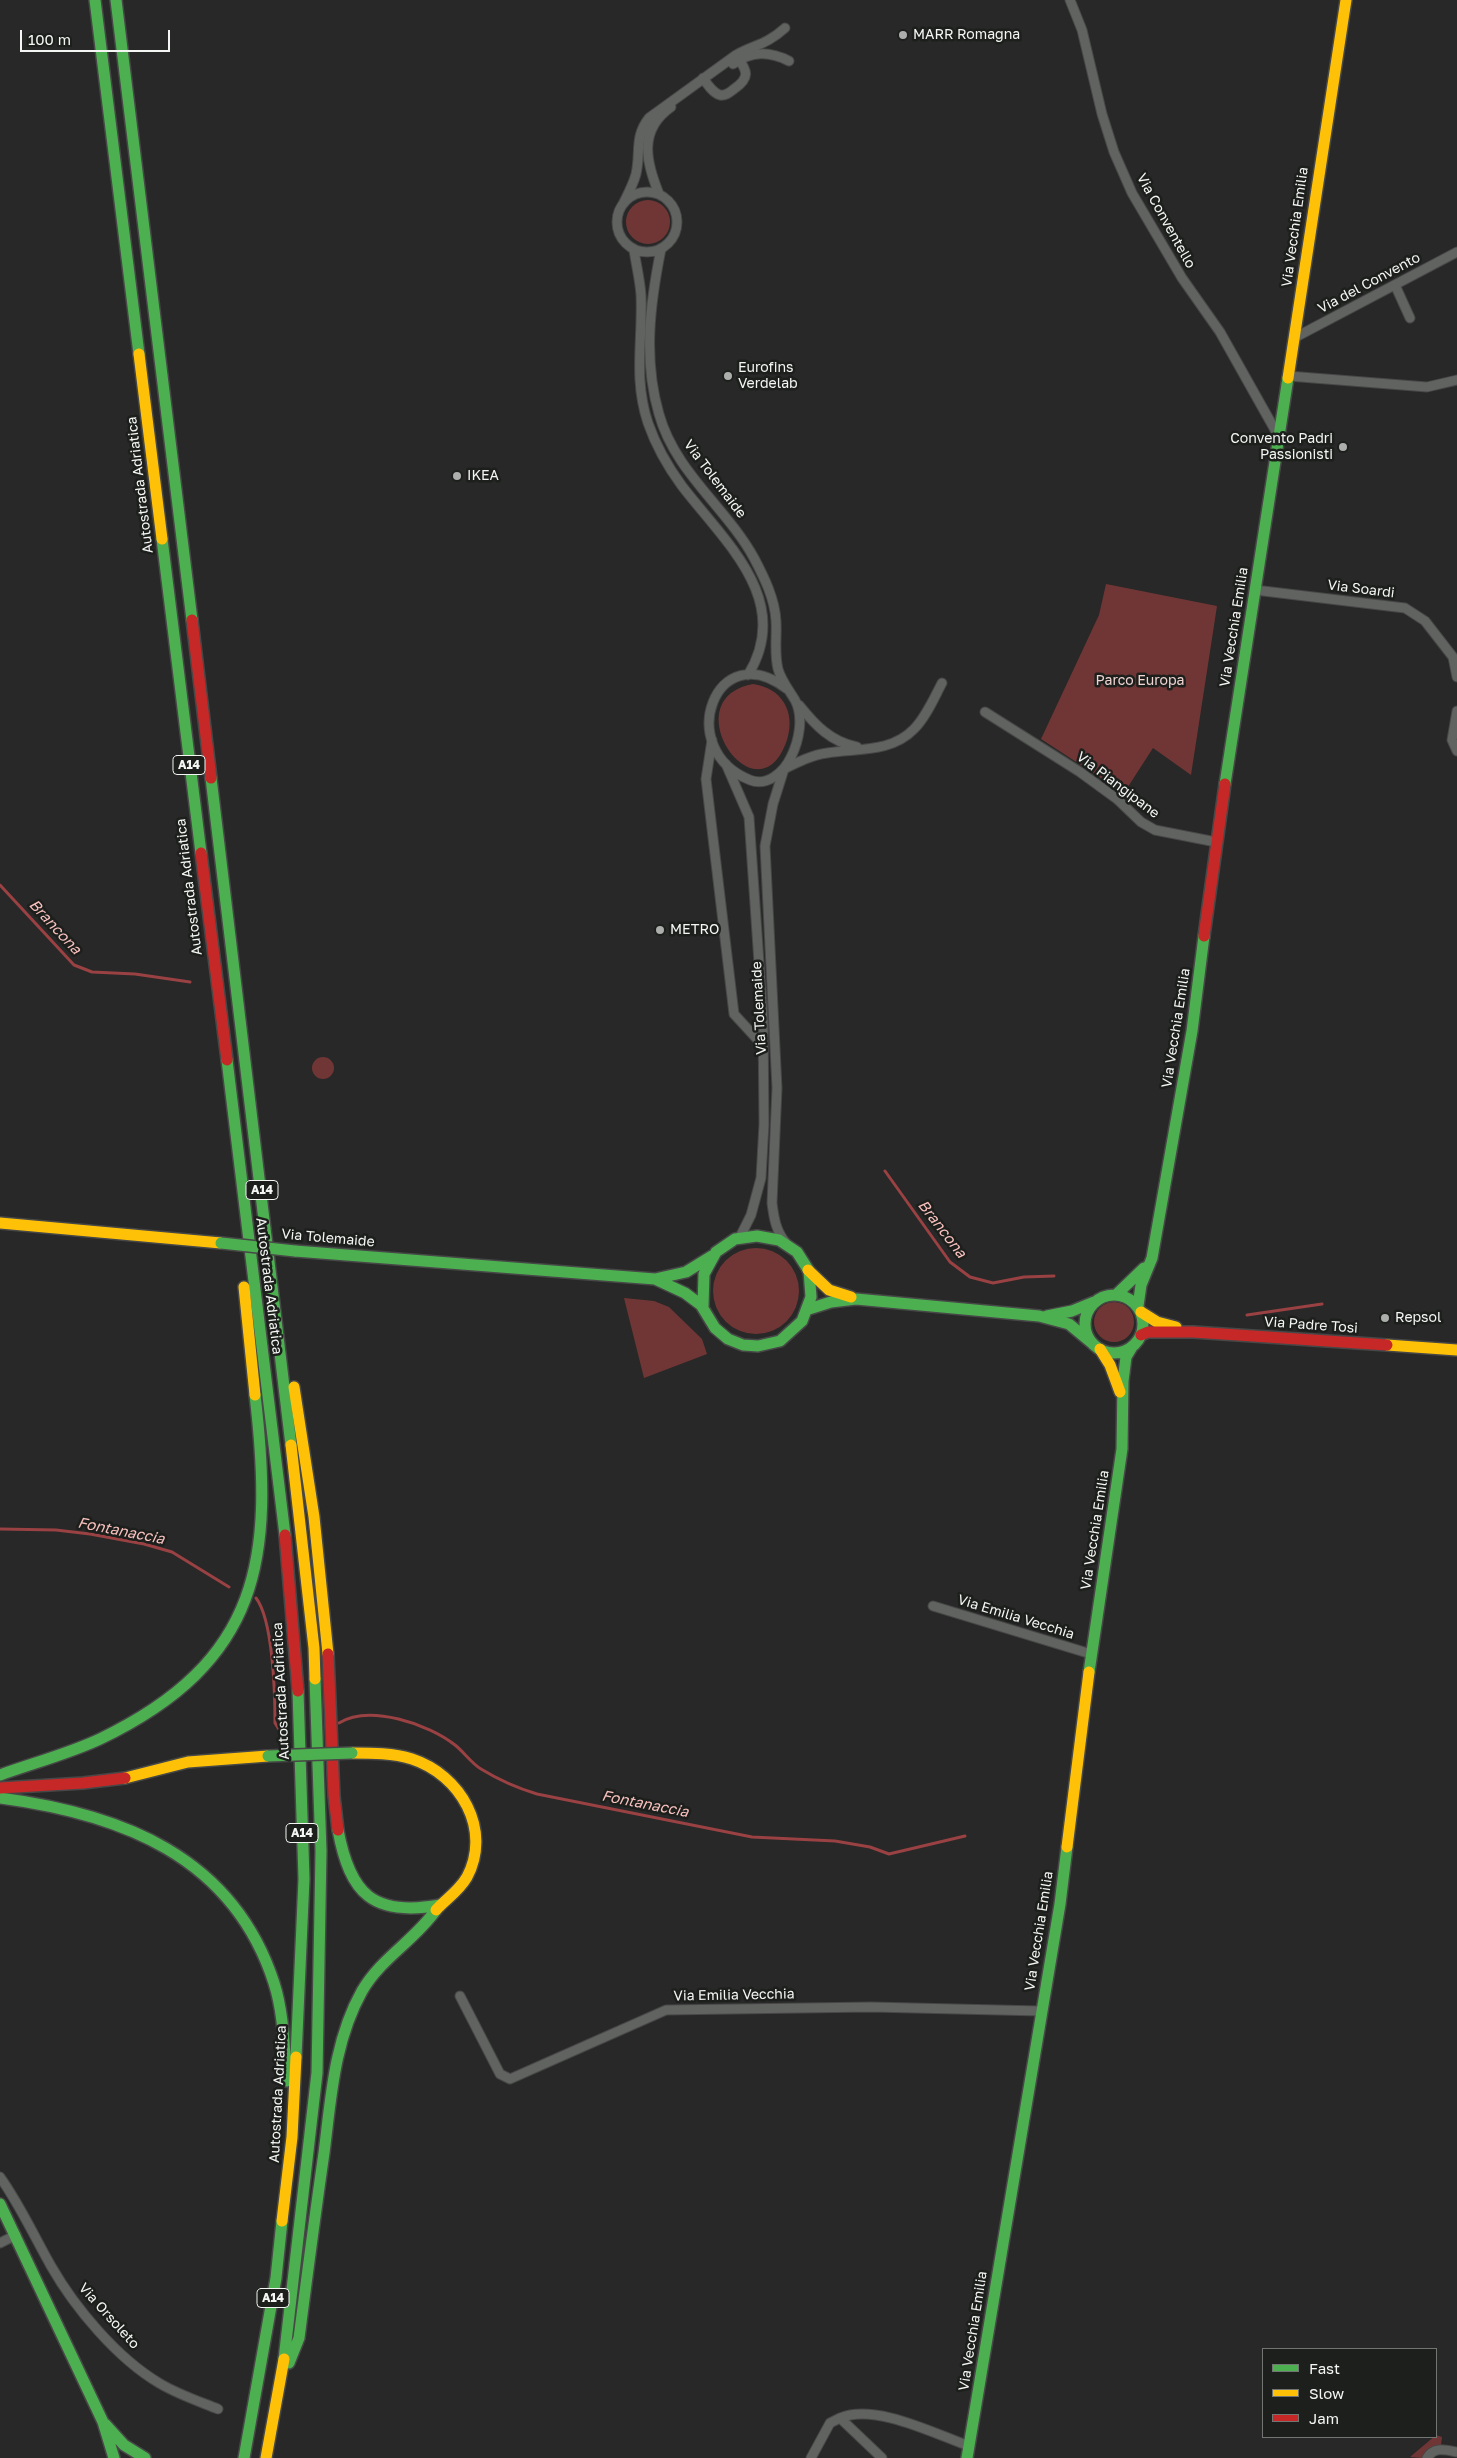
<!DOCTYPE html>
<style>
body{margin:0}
#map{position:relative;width:1457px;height:2458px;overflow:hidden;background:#272827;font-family:"Golos Text",sans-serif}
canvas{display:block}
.legend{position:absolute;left:1262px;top:2348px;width:175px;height:90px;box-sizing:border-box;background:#1c1f1c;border:1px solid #727572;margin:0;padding:6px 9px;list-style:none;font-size:15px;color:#f4f6f4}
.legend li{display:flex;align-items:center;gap:10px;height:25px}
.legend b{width:25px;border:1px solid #727572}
.scale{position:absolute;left:20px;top:30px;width:150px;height:22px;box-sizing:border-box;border:2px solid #f4f6f4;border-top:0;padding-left:6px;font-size:15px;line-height:18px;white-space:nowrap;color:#f4f6f4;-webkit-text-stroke:4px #1c1f1c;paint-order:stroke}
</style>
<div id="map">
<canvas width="1457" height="2458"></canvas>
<ul class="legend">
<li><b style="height:6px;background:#4caf50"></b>Fast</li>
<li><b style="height:6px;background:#ffc107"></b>Slow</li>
<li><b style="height:6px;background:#c62828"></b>Jam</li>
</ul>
<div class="scale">100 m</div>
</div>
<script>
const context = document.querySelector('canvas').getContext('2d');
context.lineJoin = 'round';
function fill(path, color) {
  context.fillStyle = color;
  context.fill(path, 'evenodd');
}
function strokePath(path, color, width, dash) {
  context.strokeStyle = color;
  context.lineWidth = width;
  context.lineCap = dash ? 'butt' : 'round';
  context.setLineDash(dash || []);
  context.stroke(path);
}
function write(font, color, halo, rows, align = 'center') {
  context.font = font + ' "Golos Text",sans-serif';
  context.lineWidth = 5;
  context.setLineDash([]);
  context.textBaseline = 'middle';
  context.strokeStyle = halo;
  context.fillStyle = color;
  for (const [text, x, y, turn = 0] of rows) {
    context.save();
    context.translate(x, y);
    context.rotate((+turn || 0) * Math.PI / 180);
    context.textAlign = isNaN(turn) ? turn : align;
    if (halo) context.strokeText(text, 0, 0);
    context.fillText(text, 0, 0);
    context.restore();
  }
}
fill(new Path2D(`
 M626 222a22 22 0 1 1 44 0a22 22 0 1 1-44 0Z
 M1106,584L1217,606L1191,775L1153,748L1124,793L1041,739L1099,615Z
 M753,684C782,688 796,712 787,740C758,825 671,699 753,684Z
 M312 1068a11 11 0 1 1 22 0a11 11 0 1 1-22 0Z
 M713 1291a43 43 0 1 1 86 0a43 43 0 1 1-86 0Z
 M624,1298L654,1301L669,1307L702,1339L707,1354L644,1378Z
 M1094 1322a20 20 0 1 1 40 0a20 20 0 1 1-40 0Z
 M1436,2435L1442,2437L1441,2445L1428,2449L1422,2458L1410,2457Z`), '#703636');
strokePath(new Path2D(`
 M0,885L74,965L92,972L135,974L190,982
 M885,1171L950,1262L970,1277L993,1283L1024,1277L1054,1276
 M1247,1315L1322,1304
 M0,1529L56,1530L90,1534L144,1544L172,1552L229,1587
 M256,1598C273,1620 275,1693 275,1723L280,1731
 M339,1723C369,1704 429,1724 455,1745C464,1752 471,1763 481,1769C499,1780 517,1788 537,1794L752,1837L835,1841L870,1847L889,1854L965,1836`), '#994143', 3);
const street = new Path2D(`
 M1070,0L1082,30L1102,114L1114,152L1132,193L1182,278L1220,332L1279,437
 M733,64C752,51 769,51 789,61
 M703,78C707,84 713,93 720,95C726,96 730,92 734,89C750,78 748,71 737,57
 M617 222a30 30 0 1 1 60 0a30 30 0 1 1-60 0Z
 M659,194C646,162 638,130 671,107
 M623,204C628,194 633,185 636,174C641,152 634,137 649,118L736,55C756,44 766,45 785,28
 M661,249C650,304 643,359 659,414C675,472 726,507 754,558C764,577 775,599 776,621C777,637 774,653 778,669C781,680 789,690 795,700C804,717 799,741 791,757C784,772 767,787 750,780C673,749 716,634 787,689
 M634,250C636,264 640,280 641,295C643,340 633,378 648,423C656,446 668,467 682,486C724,541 794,600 748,675
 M1395,285L1410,318
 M1294,338L1457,252
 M1288,376L1427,387L1457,380
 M1255,590L1405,608L1425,621L1453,657L1457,677
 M799,705C815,725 831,742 857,747
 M1457,711L1452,740L1457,751
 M985,712L1080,772L1117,799L1141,822L1155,830L1216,842
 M712,740L706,779L734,1014L757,1039L763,1049
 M726,764L749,817L763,1021L764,1124L761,1178L751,1215L740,1237
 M786,1243C776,1231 774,1219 772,1203L777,1088L765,846L773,804L784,769C798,762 812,755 827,753C857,748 891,753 914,729C926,717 934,698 942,683
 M933,1606L1091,1654
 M460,1996L500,2074L510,2079L666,2010L871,2007L1041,2011
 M0,2177C20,2205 34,2236 51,2266C75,2308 117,2358 159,2383C177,2394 198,2401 218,2409
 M0,2243L16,2235
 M811,2458L830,2423L840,2418
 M882,2458L840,2418C875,2403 935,2434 969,2446
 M1427,2458C1434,2446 1446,2450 1457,2452`);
const fast = new Path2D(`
 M95,0L139,354
 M116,0L192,620
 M162,539L201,853
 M211,778L291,1445
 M1225,784L1288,378
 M227,1060L285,1535
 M295,1251L655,1279L686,1272L712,1256
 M655,1279L685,1293L701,1305L715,1328L728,1339L743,1345L758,1346L780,1341L802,1321L811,1297L809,1271L797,1252L779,1240L757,1236L735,1239L716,1252L704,1274L703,1306
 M1117,1294L1144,1268
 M1085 1324a29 29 0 1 1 58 0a29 29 0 1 1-58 0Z
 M1138,1306L1141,1285L1152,1258L1192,1031L1204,936
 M809,1309L831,1302L856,1299L1039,1316L1069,1324L1092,1343
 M1047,1316L1072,1311L1094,1302
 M1089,1672L1122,1449L1123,1381L1126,1357L1132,1347
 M0,1775C33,1763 68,1754 100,1739C262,1661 274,1558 255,1395
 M0,1798C121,1814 233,1856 274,1983C284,2014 284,2049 287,2081
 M338,1830C350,1894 373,1917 440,1905
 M296,2057L304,1879L298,1691
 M0,2204L103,2422L114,2458
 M284,2359L317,2073L321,1851L315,1679
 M289,2363L299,2338C307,2276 315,2215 324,2153C331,2098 334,2041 362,1991C381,1958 414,1941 436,1910
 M105,2424L124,2445L145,2458
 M244,2458L276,2278L282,2221
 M967,2458L1060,1904L1067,1847`);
const slow = new Path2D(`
 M139,354L162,539
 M1288,378L1346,0
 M0,1223L221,1243
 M808,1270L829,1290L851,1297
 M244,1287L255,1395
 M1141,1312L1157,1322L1176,1327
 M1387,1345L1457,1350
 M1100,1349L1110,1365L1120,1392
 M294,1387L314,1517L328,1654
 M291,1445L314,1648L315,1679
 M352,1753C372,1753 393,1753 412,1759C461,1775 492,1830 467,1877C459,1891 446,1899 436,1910
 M125,1778L188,1762L268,1756
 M1067,1847L1089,1672
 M282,2221L292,2137L296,2057
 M266,2458L284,2359`);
const jam = new Path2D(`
 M192,620L211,778
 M201,853L227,1060
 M1204,936L1225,784
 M1141,1335L1148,1332H1193L1387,1345
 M285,1535L298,1691
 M328,1654L334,1796L338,1830
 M0,1788L83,1783L125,1778`);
strokePath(street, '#464746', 11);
strokePath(fast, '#464746', 14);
strokePath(slow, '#464746', 14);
strokePath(jam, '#464746', 14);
strokePath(street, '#616361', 9);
strokePath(fast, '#4caf50', 11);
strokePath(slow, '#ffc107', 11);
strokePath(jam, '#c62828', 11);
const fastBridge = new Path2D(`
 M221,1243L295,1251
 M268,1756L352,1753`);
strokePath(fastBridge, '#464746', 14, []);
strokePath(fastBridge, '#4caf50', 11);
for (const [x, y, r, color] of [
 [903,35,5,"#acaeac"],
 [728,376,5,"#acaeac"],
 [1343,447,5,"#acaeac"],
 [457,476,5,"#acaeac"],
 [660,930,5,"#acaeac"],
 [1385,1318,5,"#acaeac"]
]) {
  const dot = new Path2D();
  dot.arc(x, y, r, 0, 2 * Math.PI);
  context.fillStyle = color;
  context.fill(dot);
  strokePath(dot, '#1c1f1c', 2);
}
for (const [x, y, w] of [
 [189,765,32],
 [262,1190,32],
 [302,1833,32],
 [273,2298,32]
]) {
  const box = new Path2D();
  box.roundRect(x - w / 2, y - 9.5, w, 19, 4);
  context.fillStyle = '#1c1f1c';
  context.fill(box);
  strokePath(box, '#f4f6f4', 1);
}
write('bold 12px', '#f4f6f4', null, [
 ["A14",189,765],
 ["A14",262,1190],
 ["A14",302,1833],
 ["A14",273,2298]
]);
write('14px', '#f4f6f4', '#1c1f1c', [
 ["MARR Romagna",913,35],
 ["Eurofins",738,368],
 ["Verdelab",738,384],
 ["Convento Padri",1333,439,"right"],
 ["Passionisti",1333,455,"right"],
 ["IKEA",467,476],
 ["METRO",670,930],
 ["Repsol",1395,1318]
], 'left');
write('14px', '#f4f6f4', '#1c1f1c', [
 ["Via Conventello",1166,221,61],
 ["Via Vecchia Emilia",1295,227,-82],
 ["Via del Convento",1369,283,-28],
 ["Via Tolemaide",715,479,53],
 ["Autostrada Adriatica",140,485,-97],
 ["Via Soardi",1361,589,7],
 ["Via Vecchia Emilia",1234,627,-81],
 ["Via Piangipane",1118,785,37],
 ["Autostrada Adriatica",189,887,-97],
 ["Via Tolemaide",759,1008,-93],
 ["Via Vecchia Emilia",1176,1028,-81],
 ["Via Tolemaide",328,1238,5],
 ["Autostrada Adriatica",269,1286,83],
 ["Via Padre Tosi",1311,1325,4],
 ["Via Vecchia Emilia",1095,1530,-81],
 ["Via Emilia Vecchia",1016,1617,17],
 ["Autostrada Adriatica",281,1691,-93],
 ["Via Vecchia Emilia",1039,1931,-81],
 ["Via Emilia Vecchia",734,1995,-1],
 ["Autostrada Adriatica",278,2094,-87],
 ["Via Orsoleto",109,2316,48],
 ["Via Vecchia Emilia",973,2331,-81]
]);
write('14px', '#f1d5d3', '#1c1f1c', [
 ["Parco Europa",1140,681]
]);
write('italic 15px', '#f8c1be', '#1c1f1c', [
 ["Brancona",55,927,47],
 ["Brancona",942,1229,52],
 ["Fontanaccia",121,1531,11],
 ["Fontanaccia",645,1804,11]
]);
</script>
